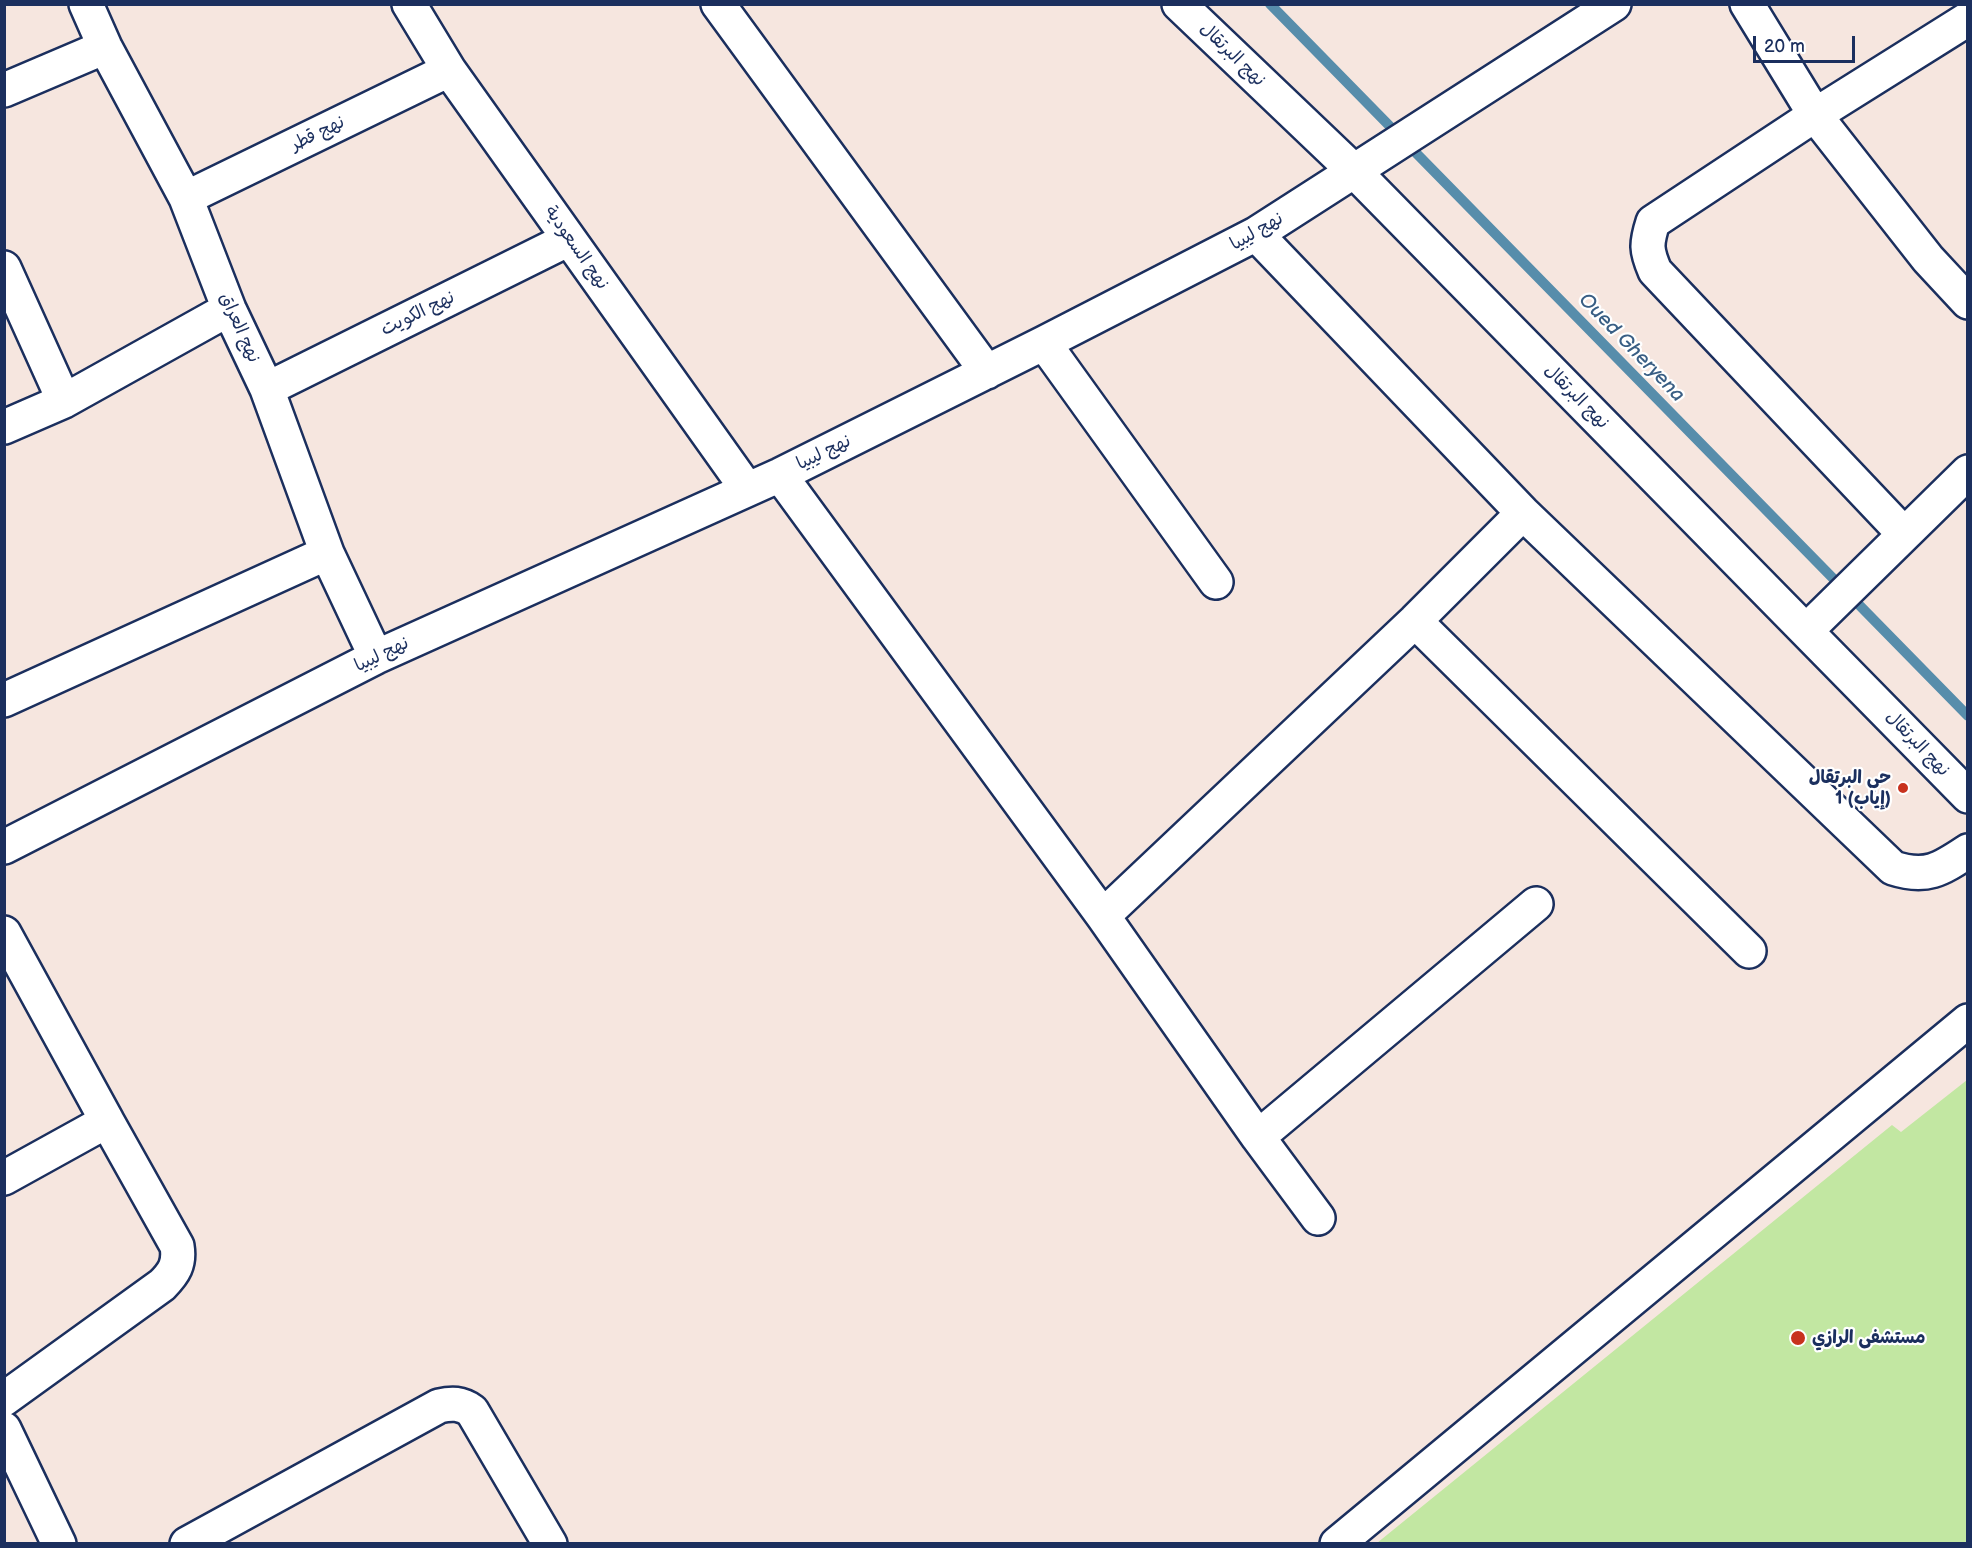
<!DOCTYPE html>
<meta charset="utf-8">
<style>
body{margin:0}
#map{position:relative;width:1972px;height:1548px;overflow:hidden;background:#f6e6df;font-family:"Balsamiq Sans",sans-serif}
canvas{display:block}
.frame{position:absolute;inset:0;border:6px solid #1b2f5e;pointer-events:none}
.scale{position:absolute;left:1753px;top:36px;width:102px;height:27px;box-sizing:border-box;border:3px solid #1b2f5e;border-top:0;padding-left:8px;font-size:18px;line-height:21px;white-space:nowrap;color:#1b2f5e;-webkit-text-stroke:4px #fff;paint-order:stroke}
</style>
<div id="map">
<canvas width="1972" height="1548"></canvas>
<div class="frame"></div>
<div class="scale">20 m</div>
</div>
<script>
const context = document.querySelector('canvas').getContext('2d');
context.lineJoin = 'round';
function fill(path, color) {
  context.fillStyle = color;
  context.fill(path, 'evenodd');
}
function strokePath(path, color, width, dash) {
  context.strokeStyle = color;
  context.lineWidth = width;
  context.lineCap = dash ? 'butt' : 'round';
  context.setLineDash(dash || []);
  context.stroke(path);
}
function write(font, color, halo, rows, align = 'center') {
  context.font = font + ' "Balsamiq Sans","Playpen Sans Arabic",sans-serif';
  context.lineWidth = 4.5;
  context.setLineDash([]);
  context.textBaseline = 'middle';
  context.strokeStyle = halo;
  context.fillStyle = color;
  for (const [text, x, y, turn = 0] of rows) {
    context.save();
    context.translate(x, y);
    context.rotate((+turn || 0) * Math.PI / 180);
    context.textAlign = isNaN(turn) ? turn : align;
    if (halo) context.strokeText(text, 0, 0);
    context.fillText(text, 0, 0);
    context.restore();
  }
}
fill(new Path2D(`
 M1967,1080V1543H1377L1892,1125L1901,1132Z`), '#c2e7a2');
strokePath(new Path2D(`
 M1270,4L1968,716`), '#578dab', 10);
const minor = new Path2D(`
 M86,4L105,47L186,198L229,309L267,389L327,553L376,657
 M409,4L449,70L747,489
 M718,4L987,372
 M1179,4L1354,171L1968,796
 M1747,4L1815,115L1928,259L1968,302
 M4,90L105,47
 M186,198L449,70
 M1256,234L1523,513L1893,868C1927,879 1941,869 1968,851
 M4,268L64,401
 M1044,343L1216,582
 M267,389L569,239
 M4,427L64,401L229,309
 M780,475L1103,916L1258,1137L1318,1218
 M1904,534L1655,271C1646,250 1646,244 1653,222L1815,115L1968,19
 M1415,621L1749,951
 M1806,631L1968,472
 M4,700L327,553
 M4,847L376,657L780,475L1044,343L1256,234L1614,4
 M1103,916L1415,621L1523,513
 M4,933L107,1121L4,1178
 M1258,1137L1536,904
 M4,1399L162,1285C174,1273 180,1264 177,1246L107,1121
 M4,1429L59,1544
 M187,1544L439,1406C452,1403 461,1403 472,1411L550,1544
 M1337,1544L1968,1021`);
strokePath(minor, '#1b2f5e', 38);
strokePath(minor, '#fff', 33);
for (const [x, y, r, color] of [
 [1903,788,6,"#c8321e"],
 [1798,1338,8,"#c8321e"]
]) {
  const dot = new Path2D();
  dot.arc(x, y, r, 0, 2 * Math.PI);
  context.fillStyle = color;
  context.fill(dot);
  strokePath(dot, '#fff', 2);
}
write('18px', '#1b2f5e', '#fff', [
 ["نهج البرتقال",1232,55,44],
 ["نهج قطر",318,134,-26],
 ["نهج ليبيا",1257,232,-30],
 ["نهج السعودية",576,248,55],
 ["نهج الكويت",418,314,-26],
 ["نهج العراق",239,328,66],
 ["نهج البرتقال",1576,397,45],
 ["نهج ليبيا",824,453,-26],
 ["نهج ليبيا",382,655,-26],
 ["نهج البرتقال",1917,744,46]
]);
write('bold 18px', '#1b2f5e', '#fff', [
 ["حي البرتقال",1891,778],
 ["1 (إياب)",1891,799],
 ["مستشفى الرازي",1812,1338,"left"]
], 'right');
write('italic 20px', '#395e84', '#fff', [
 ["Oued Gheryena",1631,348,46]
]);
</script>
